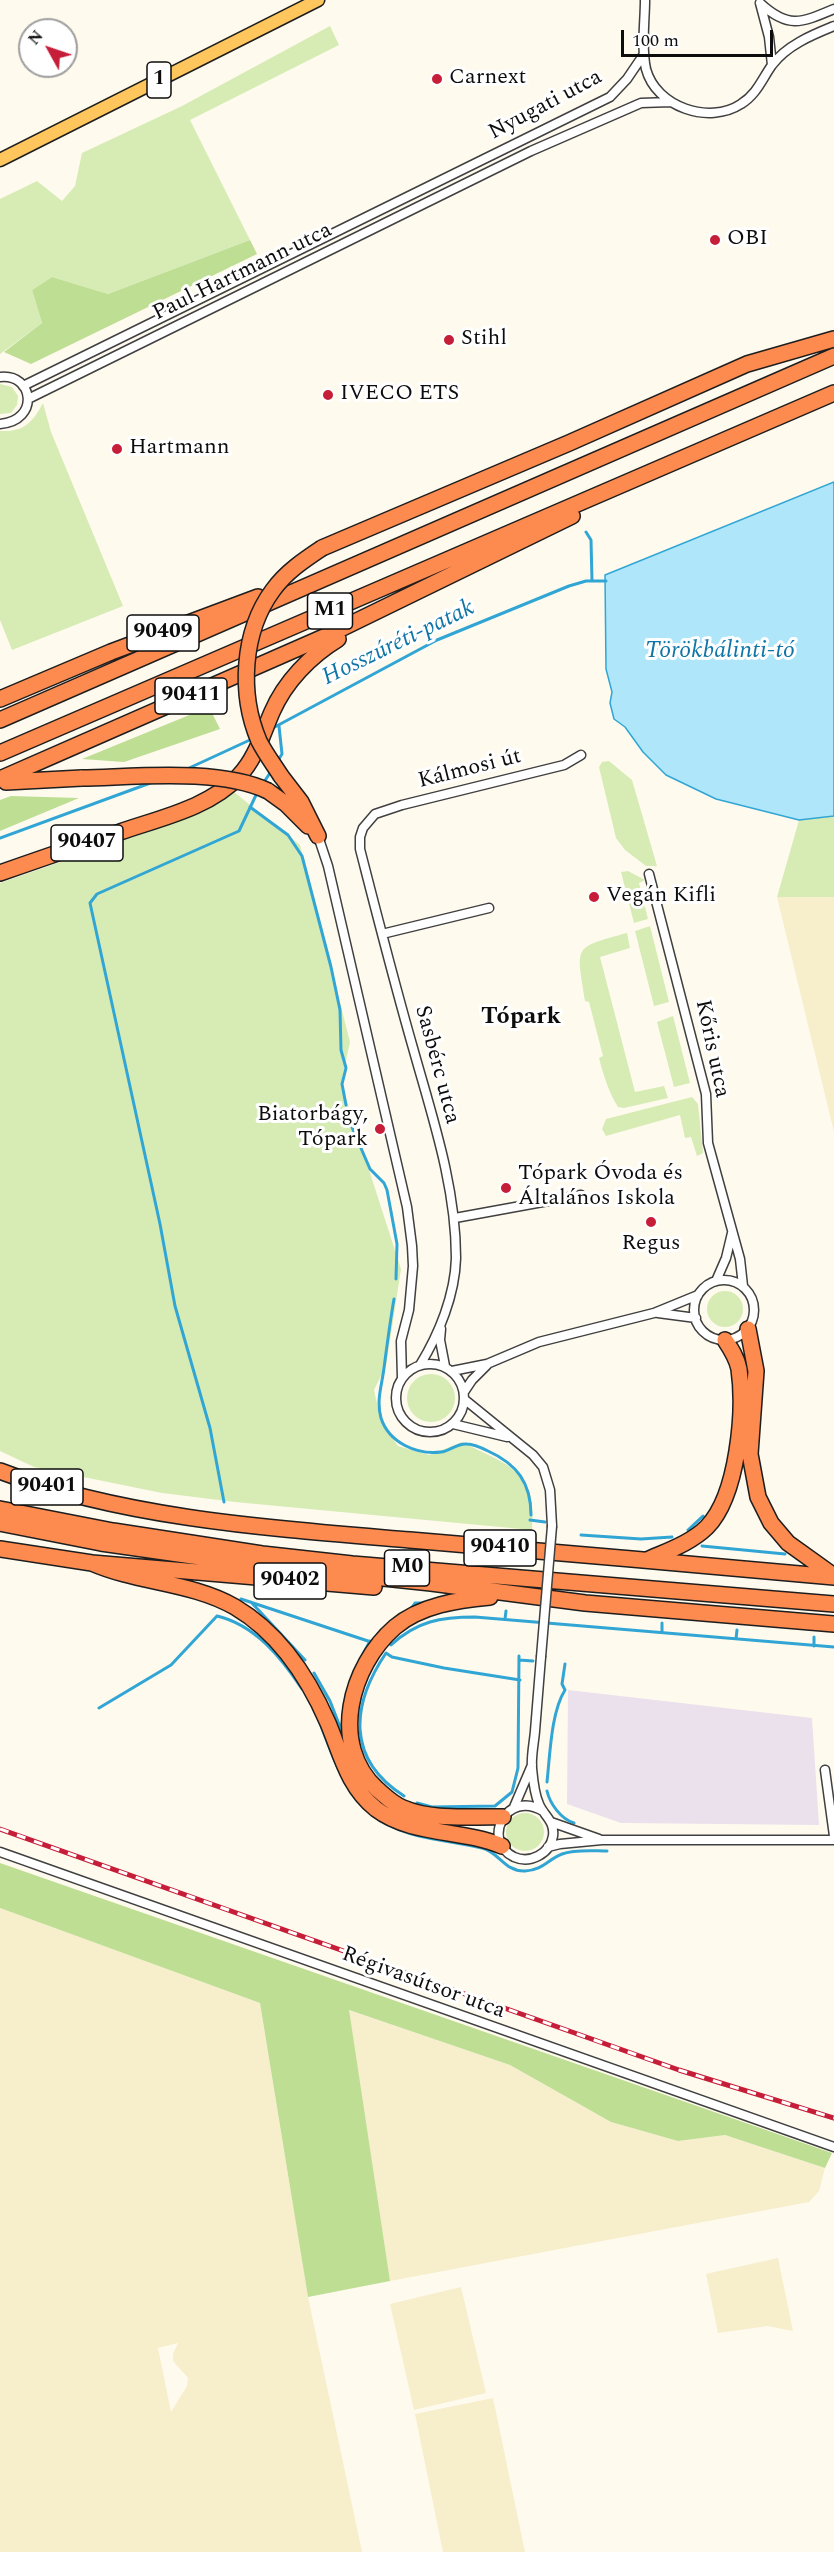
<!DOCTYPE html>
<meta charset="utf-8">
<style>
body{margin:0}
#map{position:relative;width:834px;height:2552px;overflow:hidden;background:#fffaee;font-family:Spectral,serif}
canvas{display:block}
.north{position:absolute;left:18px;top:18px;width:60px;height:60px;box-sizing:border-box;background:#fff;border:2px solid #9e9e9e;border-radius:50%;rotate:310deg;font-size:16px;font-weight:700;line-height:24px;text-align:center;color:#0d0d0d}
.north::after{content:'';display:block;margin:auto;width:21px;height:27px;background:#c61d38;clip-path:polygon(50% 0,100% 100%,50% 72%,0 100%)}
.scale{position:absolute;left:621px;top:30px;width:152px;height:27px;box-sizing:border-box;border:3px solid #0d0d0d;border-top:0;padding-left:8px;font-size:18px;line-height:21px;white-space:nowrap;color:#0d0d0d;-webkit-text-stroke:4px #fff;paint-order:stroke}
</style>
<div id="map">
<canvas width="834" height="2552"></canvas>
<div class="north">N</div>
<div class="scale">100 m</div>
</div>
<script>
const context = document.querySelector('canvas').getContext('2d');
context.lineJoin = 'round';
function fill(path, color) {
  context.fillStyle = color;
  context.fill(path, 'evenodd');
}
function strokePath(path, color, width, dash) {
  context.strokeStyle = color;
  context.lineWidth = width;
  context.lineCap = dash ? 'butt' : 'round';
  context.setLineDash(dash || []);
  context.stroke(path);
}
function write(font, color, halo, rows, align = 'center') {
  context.font = font + ' Spectral,serif';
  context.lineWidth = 6;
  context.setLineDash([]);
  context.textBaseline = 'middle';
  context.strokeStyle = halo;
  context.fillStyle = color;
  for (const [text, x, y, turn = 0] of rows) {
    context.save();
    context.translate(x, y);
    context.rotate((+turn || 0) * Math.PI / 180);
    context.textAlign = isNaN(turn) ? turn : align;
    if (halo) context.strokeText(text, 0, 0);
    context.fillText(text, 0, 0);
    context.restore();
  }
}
fill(new Path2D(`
 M568,1690L812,1718L819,1825L621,1823L567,1804Z`), '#eae1ed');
fill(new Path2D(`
 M777,897H834V1132Z
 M0,1908L260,2003L308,2297L362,2552H0ZM178,2343L173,2354V2361L188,2378L187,2386L171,2412L158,2348Z
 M348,2010L510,2065L611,2122L678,2141L725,2135L825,2168L819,2191L809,2202L390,2281Z
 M778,2258L793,2331L768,2326L718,2333L706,2274Z
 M461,2287L486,2393L414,2410L390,2304Z
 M493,2398L525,2552H443L415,2414Z`), '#f7eecc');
fill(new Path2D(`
 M330,26L339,45L190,120L250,240L108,294L52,277L32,290L42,323L0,354V199L37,181L62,201L75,186L82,153L182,106Z
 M0,384L12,387L18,396L17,405L11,413L0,414Z
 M43,403L51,432L123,606L12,650L0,620V431C24,432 32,423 43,403Z
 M609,761L632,780L657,866H646L625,850L616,838L599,767L602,762Z
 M234,792L300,845L350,1042L341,1083L401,1269L386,1366L374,1390L381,1422L398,1446L429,1455L462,1442C508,1466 538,1469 532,1530L235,1502L162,1493L34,1467L0,1451V883L190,817Z
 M834,816V897H777L799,820Z
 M628,871L645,880L639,883L648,919L634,923L621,872Z
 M650,926L669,1002L654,1006L635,931Z
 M627,933L630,948L600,957L635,1092L664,1086L668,1098L624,1108L618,1107C609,1093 603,1074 599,1058L603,1056L589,1002L585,1001C577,946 571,948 627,933Z
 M673,1016L690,1083L674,1087L657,1022Z
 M692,1097L698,1104L703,1153L697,1156L691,1137L685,1138L680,1115L606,1136L602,1129L606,1119Z
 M707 1309a18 18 0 1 1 36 0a18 18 0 1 1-36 0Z
 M407 1398a24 24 0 1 1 48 0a24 24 0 1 1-48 0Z
 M506 1832a19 19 0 1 1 38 0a19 19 0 1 1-38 0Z`), '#d7ecb5');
fill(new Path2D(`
 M250,240L257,254L31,364L4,352L42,323L32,290L52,277L108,294Z
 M209,707L220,729L124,762L82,759Z
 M11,796L79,798L0,831V800Z
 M0,1863L832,2153L825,2168L725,2135L678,2141L611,2122L510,2065L349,2010L390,2281L308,2297L260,2003L0,1908Z`), '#bdde93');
const water = new Path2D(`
 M834,482V816L799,820L716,799L666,775L643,752L625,727L614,719L610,703L612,692L606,669L605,575Z`);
fill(water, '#afe6fa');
strokePath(water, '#31a6d5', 1.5);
strokePath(new Path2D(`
 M586,532L591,540L592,581
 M271,729L437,640L569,586L586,581H606
 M277,762L282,754L279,726
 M187,769L252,739
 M262,785L272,770
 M250,807L288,835L302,856L331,967L340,1010L341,1050L346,1068L342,1084L346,1105
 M0,838L153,782
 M351,1125L370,1169L384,1183L387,1190L397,1244L396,1279
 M394,1299C390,1322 387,1345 384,1368C382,1385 376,1400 381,1418C389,1443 417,1455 441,1452C450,1451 457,1443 467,1444C474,1444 482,1448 488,1451C517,1464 531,1483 531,1515
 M224,1502L210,1428L175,1306L160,1224L90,903L97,894L239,831L257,793
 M530,1520L545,1522
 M688,1530L703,1516
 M581,1535L641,1539L672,1537
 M702,1546L785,1554
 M241,1599L371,1642
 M251,1602L305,1660
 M410,1610L415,1603H421
 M217,1616C255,1625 281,1657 302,1689
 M505,1619L506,1611
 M662,1632V1623
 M736,1639L737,1630
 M391,1645C417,1621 441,1617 475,1617L834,1647
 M814,1646V1637
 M519,1660L533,1661
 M314,1673L330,1701L344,1737
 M99,1708L171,1665L217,1616
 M318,1718C340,1775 353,1821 419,1836C440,1841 461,1843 482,1848C499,1852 505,1872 525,1871C543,1870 547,1860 562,1854C575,1849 594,1851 607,1851
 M342,1725C344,1694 355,1668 370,1641
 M547,1782C550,1755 551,1712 565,1690L562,1684L565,1664
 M547,1791C550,1804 561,1819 574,1823
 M404,1796C346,1759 351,1705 386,1653L392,1657L444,1668L520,1680
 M417,1803L432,1807L495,1806L512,1792L518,1768L519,1656`), '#31a6d5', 3);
const street = new Path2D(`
 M645,0C645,22 641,47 646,69C656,107 709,125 741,104C757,94 762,79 772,65C787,45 812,35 834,26
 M760,3C788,29 801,23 834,9
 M760,3L769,37L772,65
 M0,377C34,373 40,421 0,424
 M23,386L610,97L627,79L644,54
 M28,399L531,151L641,103L671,102
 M318,836L328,866L407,1207L412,1246L413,1266L409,1310L401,1341L402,1378
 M649,874L706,1094L708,1143L740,1259L743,1286
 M382,934L489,908
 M455,1218L581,1195
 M694 1310a30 30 0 1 1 60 0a30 30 0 1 1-60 0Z
 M716,1281L726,1258L732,1233
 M658,1313L696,1318
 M441,1329L440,1340L445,1366
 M396 1398a34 34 0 1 1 68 0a34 34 0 1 1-68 0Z
 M420,1365C439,1334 455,1295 456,1258C456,1186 432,1116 413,1048C394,982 377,915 360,849V837L363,828L375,814L402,805L564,765L581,755
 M452,1371L487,1364L539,1342L654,1313L698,1295
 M464,1392L472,1380L487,1365
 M464,1399L533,1455L543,1467L550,1490L552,1526
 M453,1424L507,1437
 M541,1657C539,1682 537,1706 535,1731C534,1743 531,1756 532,1768C533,1779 534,1793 539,1804C544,1816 555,1821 553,1836C550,1854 530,1864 514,1857C481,1841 506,1789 543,1811
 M825,1770L834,1836
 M514,1807L532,1765
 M551,1822L599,1839
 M548,1847L560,1844L602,1840H834
 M0,1852L834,2147`);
const primary = new Path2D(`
 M0,160L318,0`);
const highway = new Path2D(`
 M322,548L569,443L747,364L834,339
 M0,699L111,652L258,597
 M0,720L834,356
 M0,753L834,393
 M281,776L301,802L318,836
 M0,779L326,636L572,516
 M6,782L82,778
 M268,791L286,804L308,826
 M0,873C40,859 80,845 120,832C160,818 209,808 239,776C256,758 262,735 272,712C285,682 310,656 338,639
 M748,1329L756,1371L750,1454L758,1497L771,1523L788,1543L834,1576
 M0,1471C124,1519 278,1529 410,1540C551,1552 693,1564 834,1577
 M0,1509L113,1531L262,1554L352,1564L834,1604
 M0,1523L101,1543L242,1563L431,1583L585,1603L834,1624
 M0,1549L92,1563L374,1587
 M647,1560C667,1551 691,1543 707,1527C738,1495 745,1411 739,1369C737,1358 731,1349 725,1340
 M92,1563C138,1583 191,1582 235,1607C279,1633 308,1677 328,1723C341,1754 348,1787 376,1809C412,1836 462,1829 502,1846
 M490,1597C458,1600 421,1605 395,1627C350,1666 329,1745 377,1789C385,1796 393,1804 403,1808C433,1821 471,1816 503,1817`);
strokePath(street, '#404040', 11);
strokePath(primary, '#1e1e1e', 15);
strokePath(highway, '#1e1e1e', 18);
strokePath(street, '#fff', 8);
strokePath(primary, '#ffc65e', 12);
strokePath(highway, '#fd8a4e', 15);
const rail = new Path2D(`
 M0,1829L679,2070L834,2118`);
strokePath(rail, '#c61d38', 5);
strokePath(rail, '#fff', 3, [9]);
const streetBridge = new Path2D(`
 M541,1657L552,1526`);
const highwayBridge = new Path2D(`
 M281,776C274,765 265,753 259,741C239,694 242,632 273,590C286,572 304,560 322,548
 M82,778C136,777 219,768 268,791`);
strokePath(streetBridge, '#404040', 11, []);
strokePath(highwayBridge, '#1e1e1e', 18, []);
strokePath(streetBridge, '#fff', 8);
strokePath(highwayBridge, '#fd8a4e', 15);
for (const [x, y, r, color] of [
 [437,79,6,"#c61d38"],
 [715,240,6,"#c61d38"],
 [449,340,6,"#c61d38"],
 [328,395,6,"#c61d38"],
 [117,449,6,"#c61d38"],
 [594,897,6,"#c61d38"],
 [380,1129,6,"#c61d38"],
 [506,1188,6,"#c61d38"],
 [651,1222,6,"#c61d38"]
]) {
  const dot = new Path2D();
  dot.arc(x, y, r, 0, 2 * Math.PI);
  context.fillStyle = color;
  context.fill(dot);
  strokePath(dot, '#fff', 2);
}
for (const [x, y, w] of [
 [159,80,24],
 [330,611,45],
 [163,633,72],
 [191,696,72],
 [87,843,72],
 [47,1487,72],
 [500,1548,72],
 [407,1568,45],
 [290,1581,72]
]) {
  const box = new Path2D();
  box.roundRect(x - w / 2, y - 18, w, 36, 4.5);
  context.fillStyle = '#fff';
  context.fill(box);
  strokePath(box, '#0d0d0d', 1.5);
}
write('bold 21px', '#0d0d0d', null, [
 ["1",159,80],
 ["M1",330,611],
 ["90409",163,633],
 ["90411",191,696],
 ["90407",87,843],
 ["90401",47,1487],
 ["90410",500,1548],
 ["M0",407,1568],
 ["90402",290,1581]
]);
write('22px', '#0d0d0d', '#fff', [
 ["Carnext",449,79],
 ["OBI",727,240],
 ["Stihl",461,340],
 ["IVECO ETS",340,395],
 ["Hartmann",129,449],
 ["Vegán Kifli",606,897],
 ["Biatorbágy,",368,1116,"right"],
 ["Tópark",368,1141,"right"],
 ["Tópark Óvoda és",518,1175],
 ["Általános Iskola",518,1200],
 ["Regus",651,1245,"center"]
], 'left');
write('22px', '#0d0d0d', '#fff', [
 ["Nyugati utca",546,106,-28],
 ["Paul Hartmann utca",243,273,-26],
 ["Kálmosi út",470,770,-14],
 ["Kőris utca",711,1049,78],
 ["Sasbérc utca",436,1065,75],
 ["Régivasútsor utca",423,1984,20]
]);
write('italic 24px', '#0f75a7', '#fff', [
 ["Hosszúréti-patak",399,644,-26],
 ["Törökbálinti-tó",720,652]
]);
write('bold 24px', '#0d0d0d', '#fff', [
 ["Tópark",521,1018]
]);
</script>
